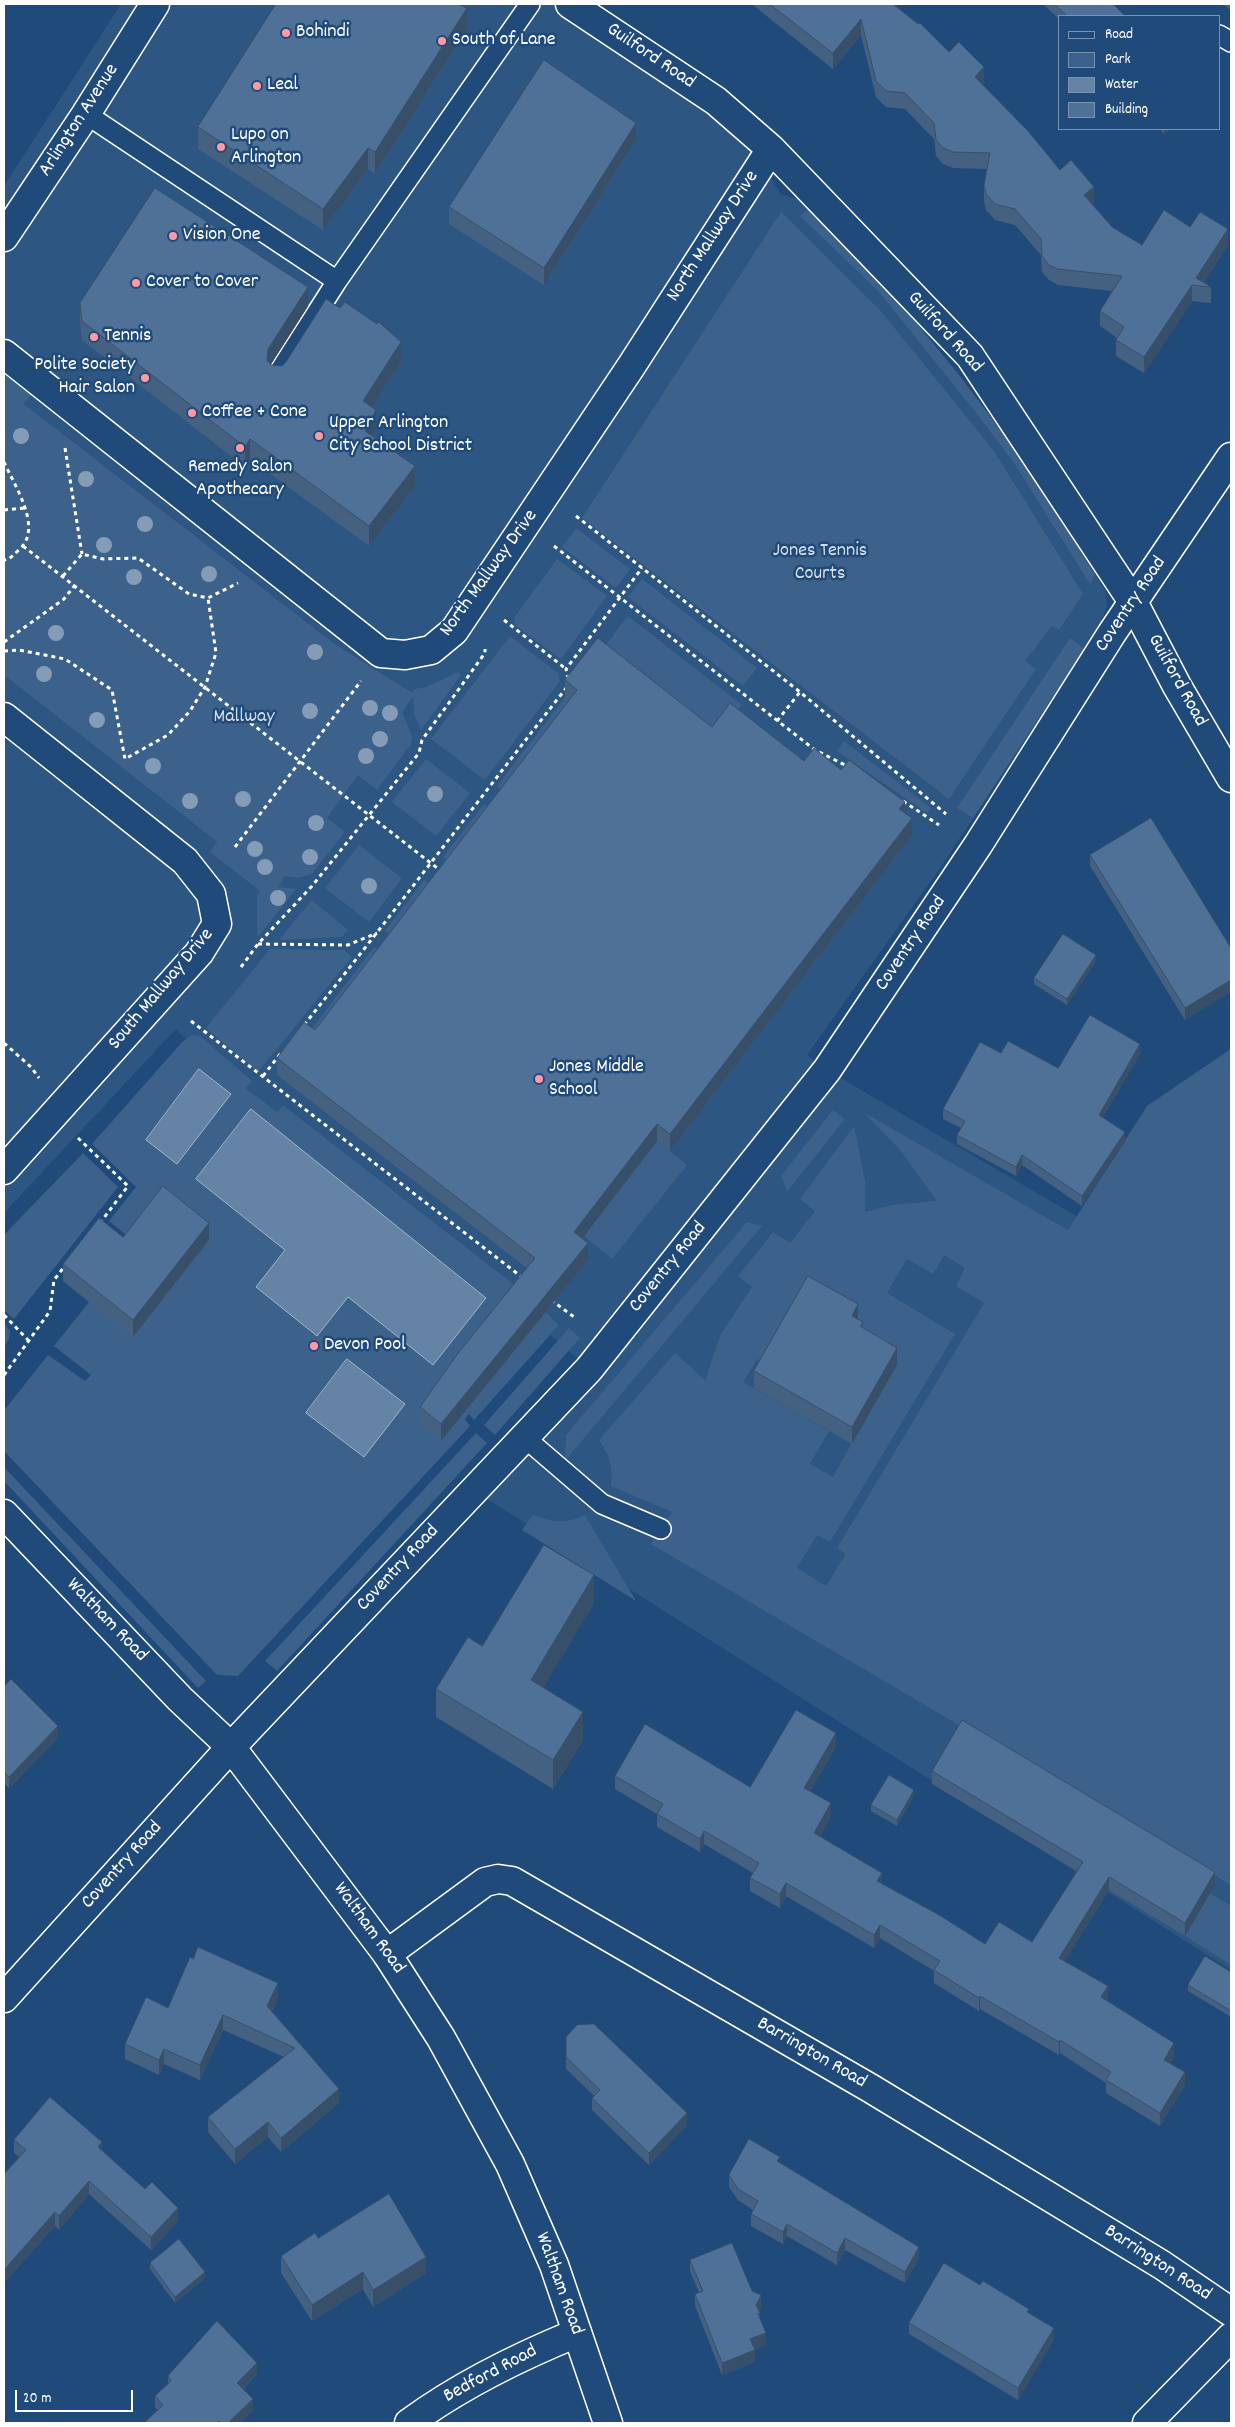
<!DOCTYPE html>
<style>
body{margin:0}
#map{position:relative;width:1235px;height:2427px;overflow:hidden;background:#1f4a7a;font-family:Dekko,sans-serif}
canvas{display:block}
.frame{position:absolute;inset:0;border:5px solid #fff;pointer-events:none}
.legend{position:absolute;left:1058px;top:15px;width:162px;height:115px;box-sizing:border-box;background:#1f4a7a;border:1px solid #7992af;margin:0;padding:6px 9px;list-style:none;font-size:15px;color:#fff}
.legend li{display:flex;align-items:center;gap:10px;height:25px}
.legend b{width:25px;border:1px solid #7992af}
.scale{position:absolute;left:15px;top:2390px;width:118px;height:22px;box-sizing:border-box;border:2px solid #fff;border-top:0;padding-left:6px;font-size:15px;line-height:18px;white-space:nowrap;color:#fff;-webkit-text-stroke:4px #1f4a7a;paint-order:stroke}
</style>
<div id="map">
<canvas width="1235" height="2427"></canvas>
<div class="frame"></div>
<ul class="legend">
<li><b style="height:6px;background:#1f4a7a"></b>Road</li>
<li><b style="height:14px;background:#3c618b"></b>Park</li>
<li><b style="height:14px;background:#6583a4"></b>Water</li>
<li><b style="height:14px;background:#507197"></b>Building</li>
</ul>
<div class="scale">20 m</div>
</div>
<script>
const context = document.querySelector('canvas').getContext('2d');
context.lineJoin = 'round';
function fill(path, color) {
  context.fillStyle = color;
  context.fill(path, 'evenodd');
}
function strokePath(path, color, width, dash) {
  context.strokeStyle = color;
  context.lineWidth = width;
  context.lineCap = dash ? 'butt' : 'round';
  context.setLineDash(dash || []);
  context.stroke(path);
}
function write(font, color, halo, rows, align = 'center') {
  context.font = font + ' Dekko,sans-serif';
  context.lineWidth = 5;
  context.setLineDash([]);
  context.textBaseline = 'middle';
  context.strokeStyle = halo;
  context.fillStyle = color;
  for (const [text, x, y, turn = 0] of rows) {
    context.save();
    context.translate(x, y);
    context.rotate((+turn || 0) * Math.PI / 180);
    context.textAlign = isNaN(turn) ? turn : align;
    if (halo) context.strokeText(text, 0, 0);
    context.fillText(text, 0, 0);
    context.restore();
  }
}
fill(new Path2D(`
 M121,4H583L722,94L781,195L799,199L959,375L1023,460L1105,590L1107,606L1102,620L1061,687L940,868L807,1055L827,1070L1078,1217L1147,1106L1231,1049V1970L473,1490L589,1369L516,1305L525,1293L283,1105L277,1112L196,1049L176,1029L4,1213V675L217,842L210,852L415,694L335,644L24,404L33,393L4,375V186Z`), '#2e5683');
fill(new Path2D(`
 M808,209L883,282L959,375L1023,460L1095,575L1090,584L1014,463L973,409L880,293L800,216Z
 M781,212L880,310L994,451L1083,594L1059,630L1052,626L1025,661L1036,669L949,799L582,518Z
 M4,375L33,393L24,404L335,644L413,693L414,689L426,687L458,672L461,675L421,730L414,713L413,697L402,712L412,736L411,744L377,790L358,775L327,818L345,832L312,874L298,878L285,876L278,887L296,889L259,936L257,934V895L260,891L210,852L217,842L4,675Z
 M576,528L630,569L616,588L562,547Z
 M557,559L607,596L561,659L516,626L514,618Z
 M642,579L757,668L743,686L628,597Z
 M628,616L742,705L712,743L598,655Z
 M510,636L558,673L560,681L485,780L431,739Z
 M1070,638L1084,649L973,818L957,808Z
 M565,697L577,706L508,796L497,786Z
 M844,741L931,808L927,813L837,751Z
 M426,759L470,793L436,836L392,802Z
 M484,804L495,813L454,865L443,857Z
 M359,845L402,878L369,922L325,888Z
 M424,880L436,888L397,940L385,931Z
 M312,900L348,930L342,937L279,940Z
 M374,947L384,955L315,1047L304,1039Z
 M270,949L344,950L352,957L258,1072L206,1028Z
 M192,1035L200,1036L252,1081L246,1088L277,1112L283,1105L525,1293L559,1325L474,1420L469,1414L465,1419L470,1426L238,1676L217,1675L4,1451V1407L6,1408L48,1355L85,1381L91,1375L54,1346L89,1302L63,1281L99,1234L140,1246L109,1221L136,1187L92,1144L183,1041Z
 M1231,1049V1885L651,1544L672,1512L611,1486C613,1467 610,1456 599,1440L675,1353L705,1380L721,1334L752,1287L738,1276L773,1232L790,1243L815,1211L800,1199L854,1126L865,1181V1212L892,1205L937,1201L900,1150L865,1113L1068,1230L1147,1106ZM944,1255L965,1268L956,1286L984,1303L837,1548L846,1554L826,1586L797,1568L817,1535L830,1542L955,1334L887,1293L907,1259L933,1274ZM757,1359L767,1365L853,1441L833,1477L810,1464L829,1431L743,1382Z
 M833,1110L845,1119L787,1192L781,1176Z
 M657,1141L687,1165L612,1259L584,1236Z
 M83,1153L118,1187L14,1319L4,1310V1235Z
 M747,1222L762,1226L565,1461L566,1435Z
 M4,1323L10,1331L9,1339L4,1346Z
 M569,1328L580,1338L495,1435L484,1425Z
 M476,1433L487,1443L277,1671L265,1661Z
 M4,1467L206,1681L198,1688L4,1481Z
 M533,1515C555,1522 563,1525 585,1515L636,1601L522,1530Z
 M1210,1893L1231,1906V1965L1185,1936Z`), '#3c618b');
const water = new Path2D(`
 M199,1069L231,1094L177,1164L146,1140Z
 M251,1109L486,1298L433,1365L348,1297L317,1336L256,1287L285,1250L196,1179Z
 M347,1359L405,1404L364,1457L306,1413Z`);
fill(water, '#6583a4');
strokePath(water, '#a3b5c8', 1);
const lane = new Path2D(`
 M1219,35L1231,42
 M86,114L337,281
 M277,375L337,281L530,4
 M524,1437L602,1504L661,1529`);
const street = new Path2D(`
 M570,4L716,101L771,149L970,356L1133,602L1177,686L1231,778
 M4,354L381,653L405,655L431,650L454,631L632,365L771,149
 M4,717L185,861L211,894L217,924L199,953L4,1170
 M387,1954L485,1882L498,1879L512,1881L870,2088L1162,2265L1231,2312
 M4,1998L231,1747
 M409,2423C461,2385 518,2357 577,2333`);
const secondary = new Path2D(`
 M4,237L86,114L155,4
 M4,1514L180,1699L231,1747L387,1954L441,2038L510,2164L554,2265L608,2423
 M231,1747L589,1369L827,1070L978,845L1112,633L1231,457
 M1147,2423L1231,2337`);
strokePath(lane, '#fff', 22);
strokePath(street, '#fff', 31);
strokePath(secondary, '#fff', 31);
strokePath(new Path2D(`
 M65,448L82,554
 M4,462C14,485 43,527 20,549C14,554 11,559 4,560
 M4,510L24,508
 M576,516L800,692L946,814
 M23,546L441,871
 M554,546L815,750L849,767
 M63,576L82,554L103,559L138,558L189,594L208,598L238,583
 M504,620L566,669
 M4,642L64,599L75,585
 M4,651L19,650L65,659L112,690L125,759L168,735L190,711L205,687L216,653L208,598
 M568,679L566,669L642,568
 M777,721L800,692
 M903,801L939,825
 M235,847L361,681
 M258,944L348,945L377,933
 M241,967L258,944L312,886L419,753L422,740L485,653V649
 M191,1021L523,1278
 M304,1025C393,914 479,799 567,687
 M4,1043L31,1067L39,1078
 M263,1076L281,1053
 M78,1138L128,1186L100,1223
 M551,1300L574,1317
 M4,1315L29,1341
 M4,1375L50,1311L54,1280L64,1267`), '#fff', 3, [4, 4]);
strokePath(lane, '#1f4a7a', 19);
strokePath(street, '#1f4a7a', 28);
strokePath(secondary, '#1f4a7a', 28);
context.fillStyle = '#859cb6';
for (const [x, y] of [
 [21,436],
 [86,479],
 [145,524],
 [104,545],
 [209,574],
 [134,577],
 [56,633],
 [315,652],
 [44,674],
 [370,708],
 [310,711],
 [390,713],
 [97,720],
 [380,739],
 [366,756],
 [153,766],
 [435,794],
 [243,799],
 [190,801],
 [316,823],
 [255,849],
 [310,857],
 [265,867],
 [369,886],
 [278,898]
]) {
  context.beginPath();
  context.arc(x, y, 8, 0, 2 * Math.PI);
  context.fill();
}
fill(new Path2D(`
 M752,4H893L984,83L983,85L1060,170L1094,202L1092,204L1112,227L1142,245L1190,227L1228,245L1204,282L1211,287V303L1192,301L1144,373L1116,356V340L1117,338L1100,326V311L1112,291L1058,285L1049,280L1042,272L1041,255L1015,225L995,220L986,210L984,201V185L987,169L953,168L943,164L936,156L934,139L905,109L886,107L876,97L861,35L833,69L774,22Z
 M1043,4H1113L1125,16H1059V19Z
 M1222,4H1231V10Z
 M467,29L375,174L368,169L323,230L198,149V127Z
 M1160,129H1170L1164,134Z
 M636,140L544,285L449,224V207Z
 M80,303L308,306L271,364V365L282,366L401,362L372,407L376,429L373,437L415,486L369,546L250,459L245,467L82,340L80,323Z
 M565,680L712,727L804,761L841,770L905,813L912,835L670,1151L657,1141L582,1238L588,1260L441,1441L420,1424V1407L527,1268L277,1075V1058L315,1030L569,700L565,697Z
 M1090,855L1231,948L1185,1020L1090,866Z
 M1096,961L1067,1005L1034,984V978Z
 M1001,1053L1058,1068L1140,1054L1103,1117L1125,1142L1082,1206L1022,1165L1016,1176L957,1144V1135L961,1128L943,1119V1109Z
 M123,1237L209,1240L133,1337L63,1281V1264Z
 M858,1320L863,1328L897,1365L852,1444L754,1388V1371Z
 M594,1603L543,1688L583,1740L553,1789L436,1717V1689L482,1646Z
 M4,1687L58,1738L9,1788L4,1783Z
 M836,1747L810,1791L831,1816L820,1836L882,1884L985,1944L1032,1942L1077,1871L932,1784V1771L1215,1885L1185,1936L1109,1890L1065,1961L1108,1999L1106,2001L1174,2056L1170,2063L1185,2085L1160,2126L1106,2093V2083L1060,2053L1059,2055L980,2009L979,2011L934,1983V1971L880,1938L874,1948L786,1896L780,1908L750,1891V1878L753,1873L704,1844L700,1852L657,1827V1814L615,1789V1776L750,1787Z
 M914,1796L897,1826L871,1811V1805Z
 M1231,1972V2017L1188,1991V1985Z
 M278,1998L272,2011L339,2103L281,2152L268,2137L235,2164L208,2132V2117L284,2057L223,2030L200,2080L164,2064L159,2075L125,2059V2044L168,2008Z
 M566,2037L687,2125L649,2165L592,2110V2098L594,2096L566,2069Z
 M14,2140L102,2150L178,2221L151,2250L89,2194L59,2230L55,2226L4,2283V2174L19,2157L14,2153Z
 M780,2163L919,2258L905,2283L845,2250L837,2265L787,2236L783,2244L751,2226V2214L753,2210L738,2200L729,2187V2175Z
 M318,2238L426,2273L373,2307L363,2289L312,2321L281,2273V2256Z
 M690,2260L752,2291L761,2307L759,2311L760,2318L766,2345L754,2349L755,2362L722,2375L695,2306V2294L699,2293L690,2271Z
 M150,2263L205,2278L175,2303L150,2269Z
 M1029,2313L1054,2339L1018,2400L909,2334V2323Z
 M257,2374L243,2389L253,2411L240,2423H144L158,2410L155,2408V2396L168,2384V2376Z`), '#456182');
fill(new Path2D(`
 M467,8V29L375,174V152Z
 M861,19V35L833,69V53Z
 M984,67V83L975,92V77Z
 M636,123V140L544,285V268Z
 M1164,129H1170L1164,134Z
 M368,148V169L323,230V209Z
 M1094,187V202L1084,211V195Z
 M1228,229V245L1201,286L1196,278Z
 M1192,285V301L1144,373V357Z
 M308,287V306L268,369L267,360L268,349Z
 M401,342V362L363,421V401Z
 M376,410V429L365,451V431Z
 M250,439V459L245,467V447Z
 M415,466V486L369,546V526Z
 M905,802V819L899,809Z
 M912,818V835L670,1151V1134Z
 M1096,955V961L1067,1005V999Z
 M1231,980V992L1185,1020V1008Z
 M1140,1044V1054L1099,1124V1115Z
 M657,1124V1141L574,1249V1232Z
 M1125,1132V1142L1082,1206V1196Z
 M1022,1155V1165L1016,1176V1167Z
 M209,1223V1240L133,1337V1320Z
 M588,1243V1260L441,1441V1424Z
 M858,1304V1321L852,1316Z
 M897,1348V1365L852,1444V1427Z
 M594,1575V1603L531,1709V1680Z
 M583,1712V1740L553,1789V1760Z
 M58,1726V1738L9,1788V1777Z
 M836,1733V1747L804,1801V1788Z
 M914,1790V1796L897,1826V1820Z
 M831,1803V1816L814,1846V1833Z
 M704,1831V1844L700,1852V1839Z
 M1215,1872V1885L1185,1936V1923Z
 M882,1873V1886L877,1881Z
 M1109,1877V1890L1059,1971V1958Z
 M786,1883V1896L780,1908V1894Z
 M880,1925V1938L874,1948V1935Z
 M278,1983V1998L267,2020V2006Z
 M1108,1986V1999L1101,2010V1997Z
 M980,1996V2009L979,2011V1998Z
 M223,2015V2030L200,2080V2065Z
 M1060,2040V2053L1059,2055V2042Z
 M1174,2043V2056L1164,2073V2060Z
 M164,2049V2064L159,2075V2060Z
 M1185,2072V2085L1160,2126V2113Z
 M339,2089V2103L281,2152V2138Z
 M687,2113V2125L649,2165V2153Z
 M268,2122V2137L235,2164V2149Z
 M102,2142V2156L98,2147Z
 M89,2181V2194L59,2230V2216Z
 M178,2208V2221L151,2250V2237Z
 M55,2212V2226L4,2283V2270Z
 M787,2224V2236L783,2244V2232Z
 M845,2238V2250L837,2265V2253Z
 M919,2247V2258L905,2283V2272Z
 M426,2257V2273L373,2307V2290Z
 M205,2272V2278L175,2303V2297Z
 M363,2272V2289L312,2321V2305Z
 M761,2295V2307L756,2316V2305Z
 M1054,2328V2339L1018,2400V2388Z
 M766,2333V2345L750,2351V2339Z
 M755,2350V2362L722,2375V2363Z
 M257,2363V2374L237,2394V2383Z
 M253,2399V2411L240,2423H228Z`), '#384f6a');
const building = new Path2D(`
 M276,4H458L467,8L375,152L368,148L323,209L198,127Z
 M770,4H893L918,24L920,23L949,52L959,42L984,67L975,77L1028,131L1060,170L1071,160L1094,187L1084,195L1112,227L1142,245L1164,210L1190,227L1200,212L1228,229L1196,278L1211,287L1192,285L1144,357L1116,340L1124,327L1100,311L1122,276L1058,269L1049,265L1042,256L1041,239L1015,209L995,204L986,194L984,185L990,153L953,152L943,148L936,140L934,123L905,93L886,91L876,81L861,19L833,53Z
 M1055,4H1113L1125,16H1067Z
 M544,60L636,123L544,268L449,207Z
 M155,188L308,287L268,349L267,360L271,365L282,366L286,362L326,299L340,308L345,302L377,324L379,322L401,342L363,401L376,410L365,431L415,466L369,526L250,439L245,447L82,321L80,303Z
 M598,638L712,727L730,703L804,761L814,748L841,770L849,760L905,802L899,809L912,818L670,1134L657,1124L574,1232L588,1243L441,1424L420,1407L459,1352L535,1258L277,1058L304,1022L315,1030L577,690L565,680Z
 M1151,818L1231,948V980L1185,1008L1090,855Z
 M1063,934L1096,955L1067,999L1034,978Z
 M1090,1015L1140,1044L1099,1115L1125,1132L1082,1196L1022,1155L1016,1167L957,1135L965,1121L943,1109L980,1042L1001,1053L1008,1041L1058,1068Z
 M163,1186L209,1223L133,1320L63,1264L99,1218L123,1237Z
 M808,1276L858,1304L852,1316L863,1322L860,1326L897,1348L852,1427L754,1371Z
 M544,1545L594,1575L531,1680L583,1712L553,1760L436,1689L468,1637L482,1646Z
 M11,1679L58,1726L9,1777L4,1772V1687Z
 M796,1710L836,1733L804,1788L831,1803L814,1833L882,1873L877,1881L939,1915L985,1944L999,1922L1032,1942L1083,1862L932,1771L962,1720L1215,1872L1185,1923L1109,1877L1059,1958L1108,1986L1101,1997L1174,2043L1164,2060L1185,2072L1160,2113L1106,2080L1111,2072L1060,2040L1059,2042L980,1996L979,1998L934,1970L940,1961L880,1925L874,1935L786,1883L780,1894L750,1878L759,1863L704,1831L700,1839L657,1814L663,1804L615,1776L645,1724L750,1787Z
 M889,1775L914,1790L897,1820L871,1805Z
 M198,1947L278,1983L267,2006L339,2089L281,2138L268,2122L235,2149L208,2117L295,2048L223,2015L200,2065L164,2049L159,2060L125,2044L146,1997L168,2008L190,1957L193,1959Z
 M1205,1956L1231,1972V2011L1188,1985Z
 M594,2024L687,2113L649,2153L592,2098L600,2090L566,2057V2037L577,2025Z
 M50,2097L102,2142L98,2147L145,2189L152,2182L178,2208L151,2237L89,2181L59,2216L55,2212L4,2270V2174L26,2150L14,2140Z
 M749,2139L780,2157L777,2161L919,2247L905,2272L845,2238L837,2253L787,2224L783,2232L751,2214L758,2201L738,2189L729,2175Z
 M389,2194L426,2257L373,2290L363,2272L312,2305L281,2256L315,2233L318,2238Z
 M179,2239L205,2272L175,2297L150,2263Z
 M732,2243L752,2291L761,2295L756,2305L760,2313L758,2314L766,2333L750,2339L755,2350L722,2363L695,2294L703,2291L690,2260Z
 M944,2263L980,2285L983,2281L1029,2309L1027,2312L1054,2328L1018,2388L909,2323Z
 M217,2321L257,2363L237,2383L253,2399L228,2423H220L219,2421L217,2423H144L163,2405L155,2396L171,2381L168,2376Z`);
fill(building, '#507197');
strokePath(building, '#384f6a', 1);
for (const [x, y, r, color] of [
 [286,33,5,"#ff9aa2"],
 [442,41,5,"#ff9aa2"],
 [257,86,5,"#ff9aa2"],
 [221,147,5,"#ff9aa2"],
 [173,236,5,"#ff9aa2"],
 [136,283,5,"#ff9aa2"],
 [94,337,5,"#ff9aa2"],
 [145,378,5,"#ff9aa2"],
 [192,413,5,"#ff9aa2"],
 [319,436,5,"#ff9aa2"],
 [240,448,5,"#ff9aa2"],
 [539,1079,5,"#ff9aa2"],
 [314,1346,5,"#ff9aa2"]
]) {
  const dot = new Path2D();
  dot.arc(x, y, r, 0, 2 * Math.PI);
  context.fillStyle = color;
  context.fill(dot);
  strokePath(dot, '#1f4a7a', 2);
}
write('20px', '#fff', '#1f4a7a', [
 ["Bohindi",296,33],
 ["South of Lane",452,41],
 ["Leal",267,86],
 ["Lupo on",231,136],
 ["Arlington",231,159],
 ["Vision One",183,236],
 ["Cover to Cover",146,283],
 ["Tennis",104,337],
 ["Polite Society",135,366,"right"],
 ["Hair Salon",135,389,"right"],
 ["Coffee + Cone",202,413],
 ["Upper Arlington",329,424],
 ["City School District",329,447],
 ["Remedy Salon",240,468,"center"],
 ["Apothecary",240,491,"center"],
 ["Jones Middle",549,1068],
 ["School",549,1091],
 ["Devon Pool",324,1346]
], 'left');
write('20px', '#fff', '#1f4a7a', [
 ["Guilford Road",650,57,34],
 ["Arlington Avenue",80,121,-57],
 ["North Mallway Drive",714,237,-57],
 ["Guilford Road",944,333,48],
 ["North Mallway Drive",490,574,-54],
 ["Coventry Road",1132,605,-56],
 ["Guilford Road",1176,681,61],
 ["Coventry Road",912,944,-56],
 ["South Mallway Drive",162,990,-50],
 ["Coventry Road",669,1268,-51],
 ["Coventry Road",399,1569,-47],
 ["Waltham Road",106,1621,46],
 ["Coventry Road",123,1866,-48],
 ["Waltham Road",368,1929,54],
 ["Barrington Road",811,2054,30],
 ["Barrington Road",1157,2264,33],
 ["Waltham Road",558,2284,70],
 ["Bedford Road",491,2375,-28]
]);
write('20px', '#d8dfe8', '#1f4a7a', [
 ["Jones Tennis",820,552],
 ["Courts",820,575],
 ["Mallway",244,718]
]);
</script>
